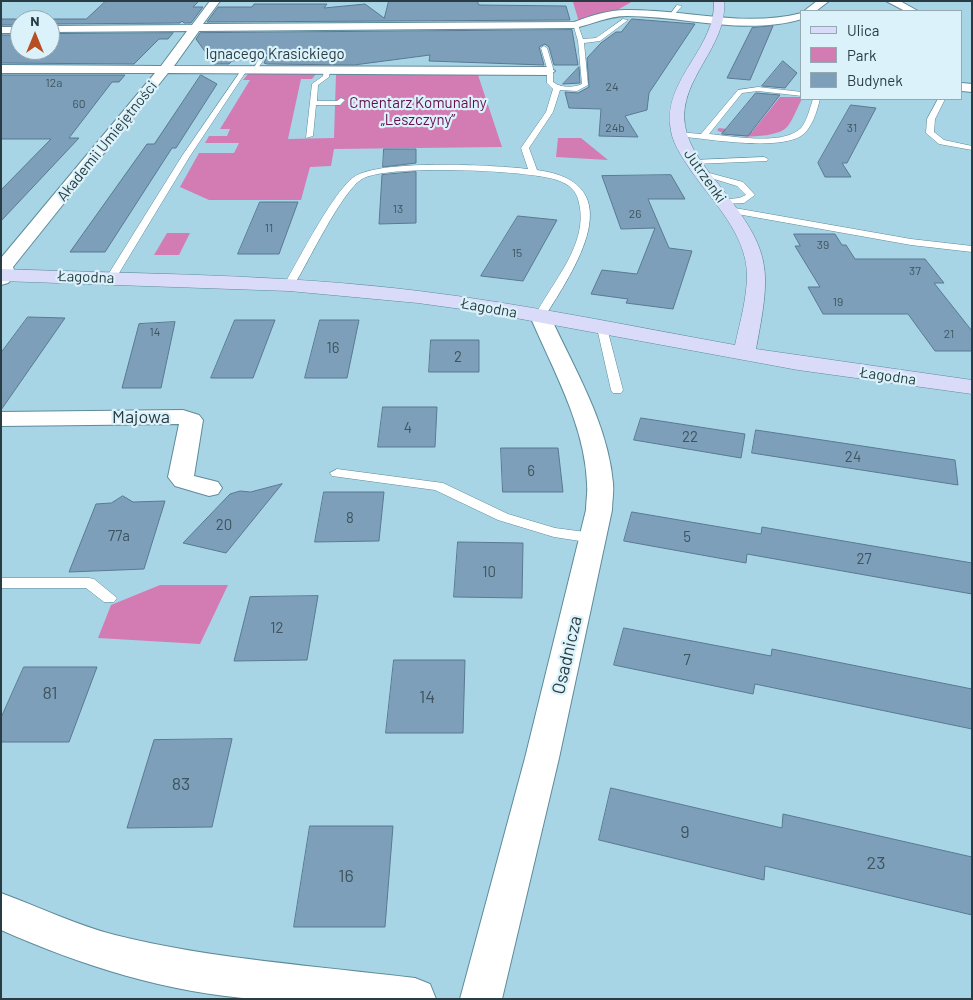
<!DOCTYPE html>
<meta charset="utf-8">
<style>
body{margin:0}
#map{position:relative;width:973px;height:1000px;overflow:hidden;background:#a7d5e6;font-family:Barlow,sans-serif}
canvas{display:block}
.frame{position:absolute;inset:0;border:2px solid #293c43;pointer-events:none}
.legend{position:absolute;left:800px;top:10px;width:162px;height:90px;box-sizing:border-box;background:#dbf2fa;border:1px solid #94a9b1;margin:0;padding:6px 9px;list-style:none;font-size:15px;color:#293c43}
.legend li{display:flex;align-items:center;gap:10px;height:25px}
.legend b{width:25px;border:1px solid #94a9b1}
.north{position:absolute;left:10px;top:10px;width:50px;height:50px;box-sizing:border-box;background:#dbf2fa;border:1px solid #94a9b1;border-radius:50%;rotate:0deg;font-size:14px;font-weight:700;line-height:20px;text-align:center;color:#293c43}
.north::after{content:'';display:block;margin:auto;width:18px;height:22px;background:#b65024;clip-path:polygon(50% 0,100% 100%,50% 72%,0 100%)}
</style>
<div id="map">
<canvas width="973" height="1000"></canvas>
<div class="frame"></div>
<ul class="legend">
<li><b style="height:6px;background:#dadaf9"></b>Ulica</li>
<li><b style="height:14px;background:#d37cb4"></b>Park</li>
<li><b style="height:14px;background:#7d9fb9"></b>Budynek</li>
</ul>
<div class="north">N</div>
</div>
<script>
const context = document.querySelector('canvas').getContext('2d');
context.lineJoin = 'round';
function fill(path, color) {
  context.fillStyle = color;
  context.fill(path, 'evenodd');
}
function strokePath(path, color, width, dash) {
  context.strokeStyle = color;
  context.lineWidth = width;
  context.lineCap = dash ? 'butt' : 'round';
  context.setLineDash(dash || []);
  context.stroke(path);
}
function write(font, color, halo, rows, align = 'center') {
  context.font = font + ' Barlow,sans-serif';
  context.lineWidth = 4.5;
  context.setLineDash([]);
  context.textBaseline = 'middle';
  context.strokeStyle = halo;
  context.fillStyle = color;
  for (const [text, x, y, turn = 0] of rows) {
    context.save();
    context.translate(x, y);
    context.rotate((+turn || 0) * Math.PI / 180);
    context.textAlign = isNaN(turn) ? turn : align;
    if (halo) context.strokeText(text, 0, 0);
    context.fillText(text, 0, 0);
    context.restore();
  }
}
fill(new Path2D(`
 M551,1H633L614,12L594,15L579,22L573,2Z
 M249,73L316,74L312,79H301L288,139L334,138L336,74L478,75L502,147L334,149L331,166L310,167L301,200H209L180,187L199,153H234L239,143H205L209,136H227L230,129H220L250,80H243Z
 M780,97H802V99L812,100L802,99C797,108 793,120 787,127C777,139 729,139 717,130L719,128L752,132Z
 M558,138H581L608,160L556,157Z
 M167,233H190L179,255H154Z
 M160,585H228L200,644L98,638L111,605Z`), '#d37cb4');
const building = new Path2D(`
 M106,1H199L193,7H203L191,23H184L182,21L180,23L50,24V20H20V25H1V19H86Z
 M389,1H477L479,5L566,6L570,20L207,22L218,7H252L254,4H327L324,8L365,4L384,18Z
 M632,19L695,24L649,93L647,110L625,116L638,137L599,136L601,109L569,108L565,92L578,93L589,87L587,58L601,43L616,32H621Z
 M773,26L750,80L727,78L752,28Z
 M572,30L578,65H554L549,47L545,44L539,47L544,65L429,61L430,55L354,65L267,64L264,63L268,54L262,52L256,61L247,59L232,61L229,64H214L196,39L200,33Z
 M173,33L168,39H159L134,64L1,63V35H20V50H50V34Z
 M783,61L797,73L785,88L762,86Z
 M579,67L580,83L563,84Z
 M1,75H125L119,82H112L69,138H79L1,221V190L51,139H1Z
 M201,75L217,84L176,148H172L105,252H70L147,144H154Z
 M756,93L780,95L748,136L722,134Z
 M851,105L876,108L847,163H842L851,177H825L818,163Z
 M384,149H416V163L383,167Z
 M416,172V223L379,224L382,175Z
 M671,175L685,199H648L669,248L692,251L673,309L626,303L628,299L591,294L602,270L637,274L655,228L621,229L602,176Z
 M260,202H298L279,254H238Z
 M518,216L557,220L523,281L481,276Z
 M794,234H835L842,245H846L855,259H925L944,283H934L972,331V351H935L908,314H823L808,287H820L795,246H800Z
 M28,317L65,318L1,410V353Z
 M235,320H275L253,378H211Z
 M320,320H359L347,378H305Z
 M175,322L161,388H122L139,324Z
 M431,340H479V372H429Z
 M383,407H437L435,447H378Z
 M641,418L745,434L741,458L634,440Z
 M756,430L955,460L958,485L752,453Z
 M501,448H558L563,492H503Z
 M282,484L226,553L183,543L230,494L240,491L250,492Z
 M324,492H384L379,541L315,542Z
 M123,496L133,502L165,501L144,569L69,572L96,504L111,503Z
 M632,512L761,534L762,527L972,563V594L747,554L746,563L624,541Z
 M458,542L523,543L522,598L454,597Z
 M318,596L307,660L234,661L250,597Z
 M624,628L771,656L772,649L972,689V729L755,684L753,694L614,665Z
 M394,660H465L463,733H386Z
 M24,667H97L69,742H1V718Z
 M232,739L212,827L127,828L154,740Z
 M611,788L782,828L783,814L972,857V915L765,866L764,880L599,840Z
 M310,826H393L385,927H294Z`);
fill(building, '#7d9fb9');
strokePath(building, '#597992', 1);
const lane = new Path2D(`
 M677,5L682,6L672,17H668Z
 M623,19L628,20L600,41L584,43L588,85L577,91L560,90L553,112L529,148L537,170C634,183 574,270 544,318H536L535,316C552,282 589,244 579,203C577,191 569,184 557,180C528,170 386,164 362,179C341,192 308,263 293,287H285L284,285C299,259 333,192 354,177C379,159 495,165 528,169L521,148L546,112L553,89L547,83V68L541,48L544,46L547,48L553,68V82C561,88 573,88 582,84L578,41L573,24L578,25L583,39L596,38Z
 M262,54L267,55L256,71H252Z
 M327,68L330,70L329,77L318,85L317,101H337L341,98L345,100L340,105H316L313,136L306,138L312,84L323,76L324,70Z
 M242,69L247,70L190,156L116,278L107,280L106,278L182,156Z
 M758,87L802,92V96L758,91L742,93L709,134C733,136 783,146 801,128C807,121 810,108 813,99H820C817,111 812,129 801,136C776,151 708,139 678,136L674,134L678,132L701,134L738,90Z
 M938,99H945L935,119L934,132L944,140L972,146V150L939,144L926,133L927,119Z
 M764,157L768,159L767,161L694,164L690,162L694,160Z
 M698,170L743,182L755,195L744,203L720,204V200L739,198L746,195L737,186L698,174Z
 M729,207L911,239L972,246V252L911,245L726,212L725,210Z
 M602,325L607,328L623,390L621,393H613L611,390L597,328Z
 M337,469L443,483L508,514L555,528L593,533L600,538L593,543L554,537L498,520L435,490L332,476L330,473Z
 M1,578H89L94,579L117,598L114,602H104L86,588H1Z`);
const street = new Path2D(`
 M210,1H220L203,24L574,22C591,16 608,10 626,10C686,9 743,28 802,13V19C744,36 685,16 627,16C608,16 593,24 575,28L199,31L174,66L549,67L555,71L549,75L168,73L13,267L16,275L8,283L1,285V258L155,73H1V65L161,66L187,31L50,32V26L192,25Z
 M817,1H829L816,11H804Z
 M886,1H900L918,11H905Z
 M1,27H20V33H1Z
 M962,83L972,84V92L962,91Z
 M540,310L547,312L550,316C574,368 608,424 613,483C614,492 612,501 612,510L559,758L502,999H460L525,758L586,510C586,501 588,492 587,483C585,425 552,368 530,316L533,312Z
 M183,410L199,415L203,420L194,476L218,482L222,488L218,494L209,496L175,486L168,477L179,424L1,426V412Z
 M1,893C39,907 76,925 115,935C210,959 317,966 415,978L430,984L436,999C378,999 315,1000 257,999C167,993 83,966 1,930Z`);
const secondary = new Path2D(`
 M714,1H724C728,47 678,79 685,125C688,146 703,165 716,181C770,250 773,263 756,349L972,380V394L798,370L483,312L418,303L289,291L1,281V269C140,274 281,274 419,291C525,304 630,326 735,345C740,322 747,298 747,274C746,234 713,202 692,172C682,157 671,142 670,124C666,77 716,47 714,1Z`);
strokePath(lane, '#5e8b9a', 1);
strokePath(street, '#5e8b9a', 2);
strokePath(secondary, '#5e8b9a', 1);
fill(lane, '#fff');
fill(street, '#fff');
fill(secondary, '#dadaf9');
write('12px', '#3e5560', null, [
 ["12a",54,83],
 ["24",612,87],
 ["60",79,104],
 ["24b",615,128],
 ["31",852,128],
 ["13",398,209],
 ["26",635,214],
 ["11",269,228],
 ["39",823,245],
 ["15",517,253],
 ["37",915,271],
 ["19",838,302],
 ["14",155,332],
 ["21",949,334]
]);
write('15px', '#293c43', '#dbf2fa', [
 ["Ignacego Krasickiego",275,54],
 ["Akademii Umiejętności",107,141,-51],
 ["Jutrzenki",705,176,55],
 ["Łagodna",86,277,2],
 ["Łagodna",489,308,10],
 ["Łagodna",888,376,8]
]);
write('15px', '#670c4f', '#dbf2fa', [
 ["Cmentarz Komunalny",418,103],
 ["„Leszczyny”",418,120]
]);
write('15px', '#3e5560', null, [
 ["16",333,348],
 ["2",458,357],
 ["4",408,428],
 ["22",690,437],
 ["24",853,457],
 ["6",531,471],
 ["8",350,518],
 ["20",224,525],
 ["77a",119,536],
 ["5",687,537],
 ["27",864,559],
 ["10",489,572],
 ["12",277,628],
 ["7",687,660]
]);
write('18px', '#293c43', '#dbf2fa', [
 ["Majowa",141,417],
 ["Osadnicza",567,655,-77]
]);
write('18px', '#3e5560', null, [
 ["81",50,693],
 ["14",427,697],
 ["83",181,784],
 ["9",685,832],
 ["23",876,863],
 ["16",346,876]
]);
</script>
